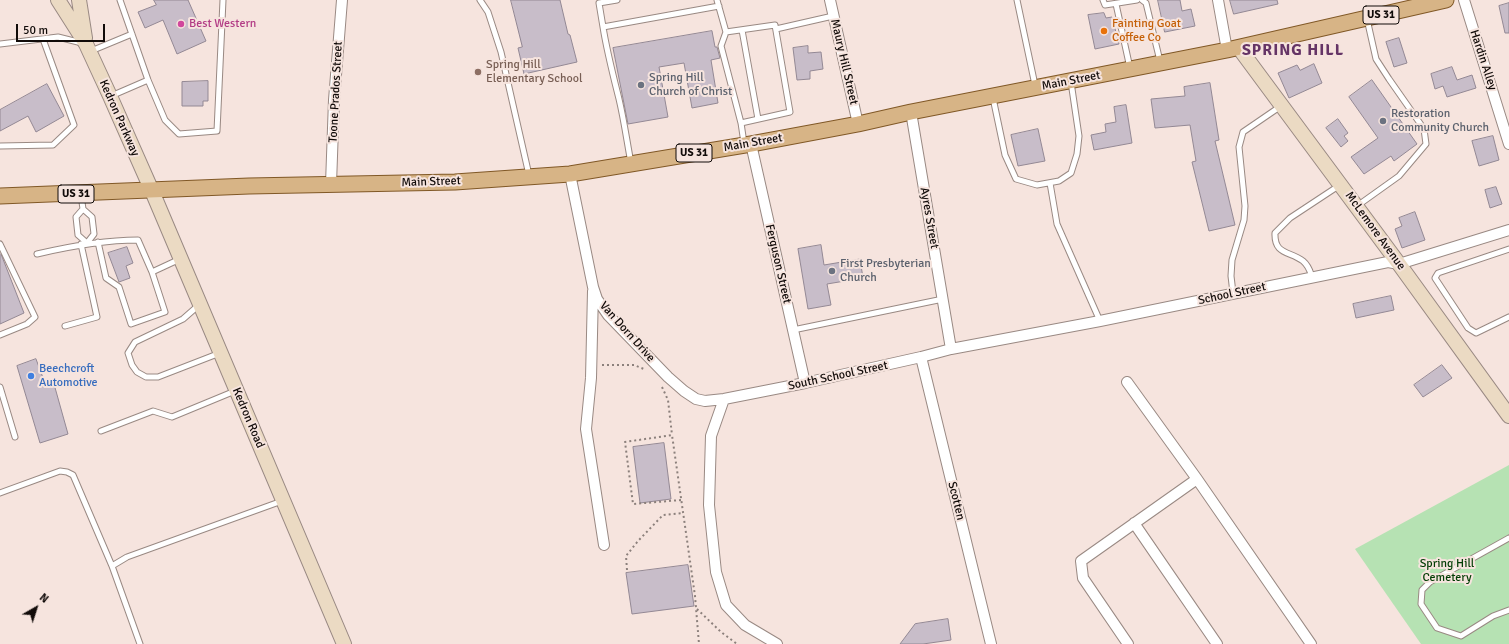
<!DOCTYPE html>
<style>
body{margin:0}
#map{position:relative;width:1509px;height:644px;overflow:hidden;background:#f6e4de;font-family:Signika,sans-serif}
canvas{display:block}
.north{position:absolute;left:16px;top:588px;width:40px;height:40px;-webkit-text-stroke:3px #f6e4de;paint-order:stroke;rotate:39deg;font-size:11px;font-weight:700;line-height:16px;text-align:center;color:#110b09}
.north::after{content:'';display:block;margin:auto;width:14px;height:18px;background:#110b09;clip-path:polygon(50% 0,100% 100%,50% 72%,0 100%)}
.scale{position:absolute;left:16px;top:24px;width:89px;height:18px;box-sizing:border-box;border:2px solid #110b09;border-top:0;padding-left:5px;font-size:12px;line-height:14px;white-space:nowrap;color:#110b09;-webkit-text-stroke:3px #f6e4de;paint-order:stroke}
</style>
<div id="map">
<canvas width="1509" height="644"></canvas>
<div class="north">N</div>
<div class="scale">50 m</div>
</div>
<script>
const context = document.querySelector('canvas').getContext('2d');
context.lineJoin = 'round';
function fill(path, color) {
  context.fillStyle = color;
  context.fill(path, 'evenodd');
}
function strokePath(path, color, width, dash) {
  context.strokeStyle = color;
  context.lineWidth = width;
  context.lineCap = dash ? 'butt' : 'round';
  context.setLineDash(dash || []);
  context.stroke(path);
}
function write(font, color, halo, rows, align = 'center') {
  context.font = font + ' Signika,sans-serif';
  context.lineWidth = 4;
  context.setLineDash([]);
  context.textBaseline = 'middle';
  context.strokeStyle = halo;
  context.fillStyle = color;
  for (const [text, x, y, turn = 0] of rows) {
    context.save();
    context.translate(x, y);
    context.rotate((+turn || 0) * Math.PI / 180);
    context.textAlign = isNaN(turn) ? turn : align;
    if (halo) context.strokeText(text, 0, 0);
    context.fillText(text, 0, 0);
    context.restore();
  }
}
fill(new Path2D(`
 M1509,465V644H1421L1355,549Z`), '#b6e2b3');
const building = new Path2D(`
 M154,0H188L206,41L177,54L163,20L145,28L138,12L156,5Z
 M511,0H560L568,34L570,35L577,62L524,74L518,48L522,47Z
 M1158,0H1180L1182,11L1191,9L1195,26L1165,32Z
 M1230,0H1277L1278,4L1234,14Z
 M1509,3V33H1505L1499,6Z
 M1104,13L1106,18L1112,17L1119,44L1095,49L1088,15Z
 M712,31L715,47H717L720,58L711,60L718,103L692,108L684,63L659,67L668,117L628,124L613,48Z
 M1399,38L1407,63L1394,67L1386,42Z
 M808,46V53L821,52L823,69L810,71V79L797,80L793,48Z
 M1314,64L1322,83L1289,98L1278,73L1297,65L1300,70Z
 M1452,67L1457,80L1472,75L1476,88L1447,97L1443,86L1435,89L1431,74Z
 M1372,80L1417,144L1394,161L1391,156L1364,174L1351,157L1378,138L1349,97Z
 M208,81V101H203V106H182V82Z
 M1210,83L1219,140L1215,141L1235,225L1209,231L1192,162L1196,161L1190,125L1155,128L1151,99L1185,96L1184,87Z
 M47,84L64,116L36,132L28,116L0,131V110Z
 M1126,105L1132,143L1094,150L1091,135L1106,132L1105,124L1116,122L1114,107Z
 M1338,119L1348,133L1344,136L1348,141L1341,147L1326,128Z
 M1038,129L1045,161L1018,166L1011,135Z
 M1493,136L1499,160L1479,166L1472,141Z
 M1496,187L1502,204L1490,208L1485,190Z
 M1415,212L1425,240L1402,248L1395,229L1402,226L1399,218Z
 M821,245L824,265L860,259L863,278L827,284L831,305L808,309L798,249Z
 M127,247L133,263L126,266L130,278L119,282L108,253Z
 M1,254L24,313L0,324V255Z
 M1391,296L1394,310L1356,318L1353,304Z
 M36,359L46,386L54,384L68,434L40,443L17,366Z
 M1442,365L1452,378L1423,397L1414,385Z
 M664,443L671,499L640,503L633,447Z
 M688,565L694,606L632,614L626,573Z
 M948,619L951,640L923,644H900L915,624Z`);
fill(building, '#c8bdc9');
strokePath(building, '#938894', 1);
const lane = new Path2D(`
 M120,0L148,80L165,120L179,134L217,131L223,0
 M480,0L488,12L501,52L529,175
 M617,0L599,3L603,27L719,6
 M717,0L726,32L775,25L790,112L741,123
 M1017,0L1035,85
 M1103,0L1105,5L1137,0
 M1142,0L1146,3L1160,61
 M1116,4L1130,68
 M603,27C607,52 613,75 619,99C624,120 627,142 631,163
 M776,29L833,16
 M742,30L758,119
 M726,32L721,46L741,123L744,143
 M0,44L58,37L82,43
 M91,51L132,34
 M111,96L148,80
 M993,98L1005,155L1016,179L1037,185L1059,181L1071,173L1077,154L1079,136L1071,82
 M0,146L53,145L74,125L43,39
 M1050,183L1057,224L1100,321
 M81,195L83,209L92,217L94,234L87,243L78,235L76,217L83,209
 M1357,206L1399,176L1426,144L1424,129L1389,79L1376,59L1367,19
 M98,242L106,278L119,287L131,324L165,312L152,272
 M0,244L35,317L27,324L0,335
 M1509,249L1438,273L1435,278L1468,328L1476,333L1509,317
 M37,254C71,246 103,240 138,240L152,272L180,259
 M1312,277C1310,271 1309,266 1303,261C1290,251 1274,255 1275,233L1290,218L1340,185
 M1233,293L1231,276L1232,260L1244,220L1245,206L1239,147L1243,132L1281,106
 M199,305L183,319L135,342L128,353L132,365L137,372L146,377H158L220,353
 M65,326L97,317L81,244
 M793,330L943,299
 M0,387L15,437
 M101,431L153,411L172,417L235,391
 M0,493L60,471L67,472L73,475L112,566L127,557L282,501
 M1509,538L1430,582L1422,590L1421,604L1437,628L1461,636L1493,616L1509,610
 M112,566L140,644`);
const street = new Path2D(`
 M830,0L858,124
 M1218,0L1227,50
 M1464,0L1509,144
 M911,112L951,349
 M751,144L805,383
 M570,174L593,287L597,299L608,315L668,377L684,391L696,399L705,401L724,399L805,383L921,357L951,349L1100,321L1388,262L1399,264L1509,230
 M331,184L334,100L342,0
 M593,291L591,378L586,429L604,545
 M921,357L991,644
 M1127,382L1197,479L1311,644
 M724,399L711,436L709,505L716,572L726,605L745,625L777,644
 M1134,523L1217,644
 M1128,644L1083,578L1081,561L1197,479`);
const secondary = new Path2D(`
 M58,0L86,44L110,96L152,191L344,644
 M79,0L85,38
 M1239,48L1399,264L1509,416`);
const primary = new Path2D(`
 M0,196L249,186L455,182L570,174L751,144L858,124L911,112L1227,50L1446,0`);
strokePath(lane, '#998983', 7);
strokePath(street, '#998983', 12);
strokePath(secondary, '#998983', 16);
strokePath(primary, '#805826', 17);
strokePath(new Path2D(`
 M602,365H634L644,369
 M662,387L668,400L672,435
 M681,500L633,504L625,442L672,435L695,596L699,644
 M627,570L626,556L638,541L663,515L683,513
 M697,609L721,632L737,644`), '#8c807c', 2, [2, 3]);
strokePath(lane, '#fff', 5);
strokePath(street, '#fff', 10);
strokePath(secondary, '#ebdac3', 14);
strokePath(primary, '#d7b486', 15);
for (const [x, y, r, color] of [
 [181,24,4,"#d1479c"],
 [1104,31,4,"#e8710a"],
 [478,72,4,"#8d6e63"],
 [641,85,4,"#6b7280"],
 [1383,121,4,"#6b7280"],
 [832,271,4,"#6b7280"],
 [31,376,4,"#3f7fe0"]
]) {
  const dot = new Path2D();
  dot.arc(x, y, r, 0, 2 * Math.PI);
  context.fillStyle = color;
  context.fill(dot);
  strokePath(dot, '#f6e4de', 1.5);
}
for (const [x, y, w] of [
 [1381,15,36],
 [694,153,36],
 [76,194,36]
]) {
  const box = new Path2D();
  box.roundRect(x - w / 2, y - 9, w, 18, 3);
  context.fillStyle = '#f6e4de';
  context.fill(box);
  strokePath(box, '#110b09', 1);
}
write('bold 11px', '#110b09', null, [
 ["US 31",1381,15],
 ["US 31",694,153],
 ["US 31",76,194]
]);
write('12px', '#b23c85', '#f6e4de', [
 ["Best Western",189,24]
], 'left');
write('12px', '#c56008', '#f6e4de', [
 ["Fainting Goat",1112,24],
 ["Coffee Co",1112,38]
], 'left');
write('12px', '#110b09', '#f6e4de', [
 ["Hardin Alley",1483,60,72],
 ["Maury Hill Street",844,62,77],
 ["Main Street",1071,81,-11],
 ["Toone Prados Street",336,92,-87],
 ["Kedron Parkway",119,118,66],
 ["Main Street",753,143,-10],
 ["Main Street",431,182,-2],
 ["Ayres Street",929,218,80],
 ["McLemore Avenue",1375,231,54],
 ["Ferguson Street",778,264,77],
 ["School Street",1232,294,-12],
 ["Van Dorn Drive",627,332,48],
 ["South School Street",838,376,-12],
 ["Kedron Road",248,418,67],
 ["Scotten",956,501,76]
]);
write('12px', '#785e54', '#f6e4de', [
 ["Spring Hill",486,65],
 ["Elementary School",486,79]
], 'left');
write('12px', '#5b616d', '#f6e4de', [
 ["Spring Hill",649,78],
 ["Church of Christ",649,92],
 ["Restoration",1391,114],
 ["Community Church",1391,128],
 ["First Presbyterian",840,264],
 ["Church",840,278]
], 'left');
write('12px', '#366cbe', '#f6e4de', [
 ["Beechcroft",39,369],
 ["Automotive",39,383]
], 'left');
write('12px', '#023d04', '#f6e4de', [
 ["Spring Hill",1447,564],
 ["Cemetery",1447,578]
]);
context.letterSpacing = '1px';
write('bold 16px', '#653466', '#f6e4de', [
 ["SPRING HILL",1293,51]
]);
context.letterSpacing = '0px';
</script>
